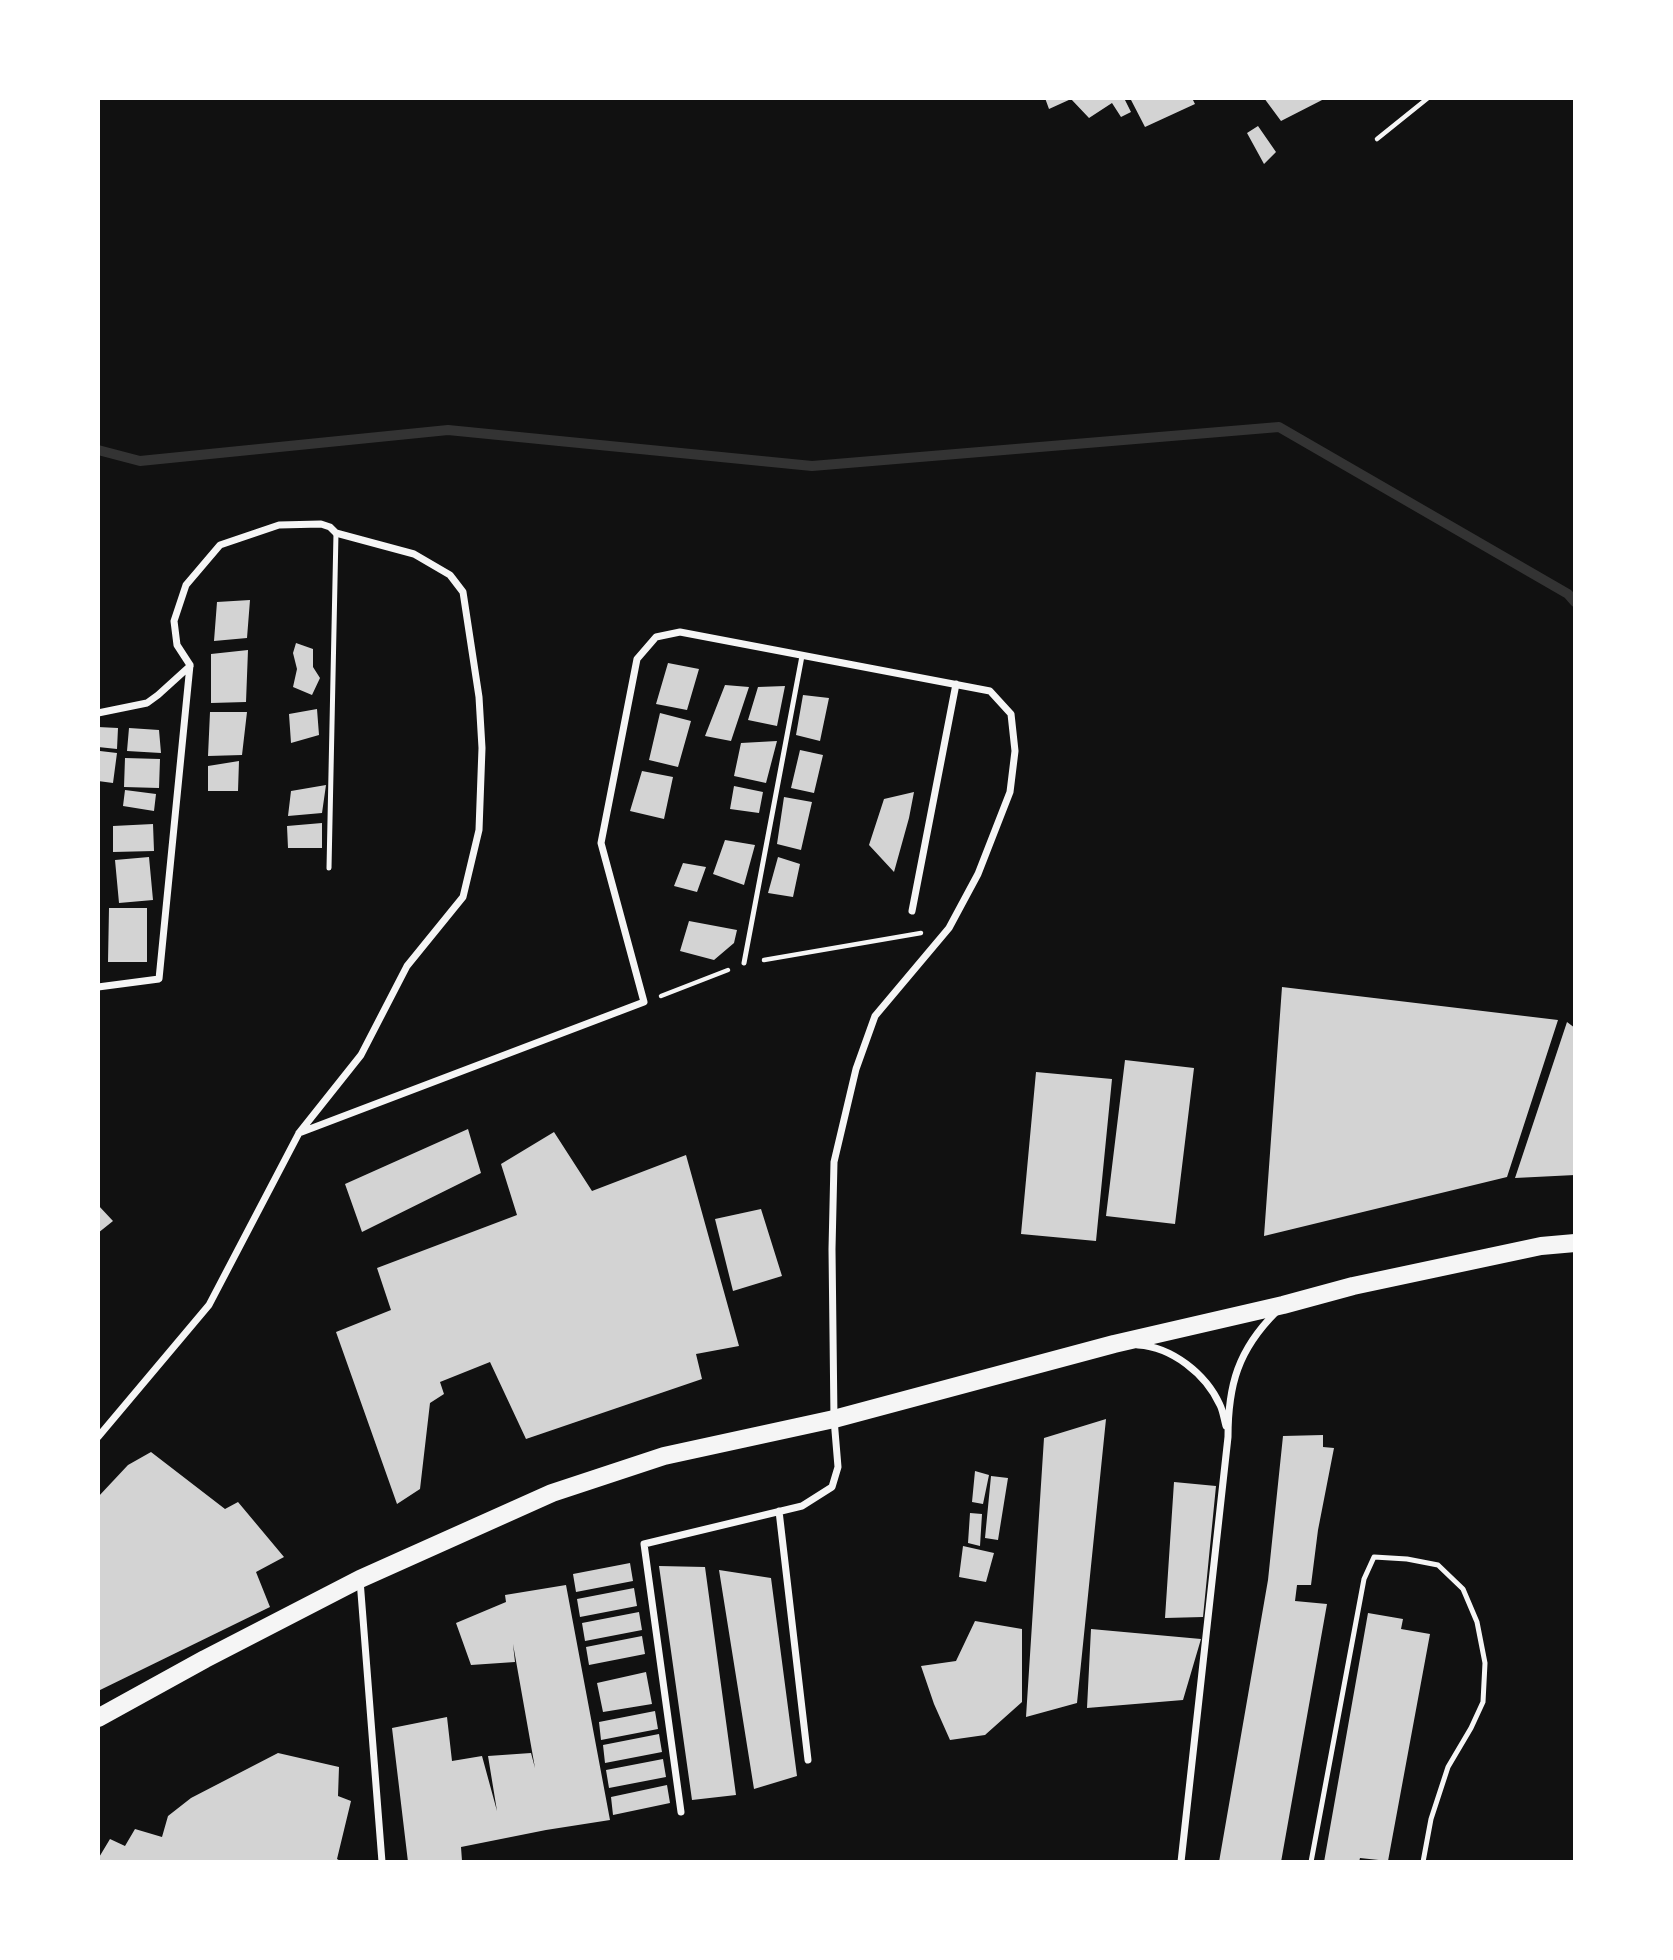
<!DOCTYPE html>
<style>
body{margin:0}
#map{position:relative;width:1673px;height:1960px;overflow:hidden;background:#111;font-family:"DM Sans",sans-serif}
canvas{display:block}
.frame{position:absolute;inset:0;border:100px solid #fff;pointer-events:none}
</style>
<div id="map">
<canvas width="1673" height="1960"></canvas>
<div class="frame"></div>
</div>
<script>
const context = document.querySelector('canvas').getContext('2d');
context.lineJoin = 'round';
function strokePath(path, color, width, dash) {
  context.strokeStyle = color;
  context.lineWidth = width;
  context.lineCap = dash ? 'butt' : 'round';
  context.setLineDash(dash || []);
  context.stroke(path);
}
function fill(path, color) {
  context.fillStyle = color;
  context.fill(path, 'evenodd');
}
strokePath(new Path2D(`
 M98,450L140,461L448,430L812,466L1279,427L1568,594L1575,602`), '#333', 10);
fill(new Path2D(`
 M1045,98H1124L1131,112L1121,117L1112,103L1089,118L1071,99L1049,109Z
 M1130,98H1192L1195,104L1145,127Z
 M1264,98H1326L1281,121Z
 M1258,126L1276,152L1264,164L1247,133Z
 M250,600L247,638L214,641L217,602Z
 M296,643L313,649V667L320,678L312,695L293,687L297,669L293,653Z
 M248,650L246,702L211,703V654Z
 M668,663L699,669L687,710L656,704Z
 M725,685L749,687L731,741L705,736Z
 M785,686L777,726L748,720L758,687Z
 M803,695L829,698L820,741L796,735Z
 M317,709L319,735L291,743L289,714Z
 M210,712H247L242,755L208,756Z
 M660,713L691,721L678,767L649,760Z
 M98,727L118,728L117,749L98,747Z
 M129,728L159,730L161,753L127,751Z
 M777,741L766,783L734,776L741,743Z
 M800,750L823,755L814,793L791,788Z
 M100,751L117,753L113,783L98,781Z
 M125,758L160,759L159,788L124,787Z
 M239,761L238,791H208V766Z
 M642,771L673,777L664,819L630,811Z
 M326,785L322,813L288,816L291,791Z
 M734,786L763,792L759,813L730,809Z
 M125,790L156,794L154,811L123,806Z
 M914,792L909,818L894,872L869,845L884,799Z
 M784,797L812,802L801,850L777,844Z
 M322,823V848H288L287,826Z
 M153,824L154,851L113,852V826Z
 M725,840L755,845L744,885L713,874Z
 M149,857L153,900L119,903L115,860Z
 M778,857L800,864L793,897L768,893Z
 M683,863L706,867L697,892L674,886Z
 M109,908H147V962H108Z
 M689,921L737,930L734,943L714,960L680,951Z
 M1282,987L1558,1020L1507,1177L1264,1236Z
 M1567,1022L1575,1028V1175L1515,1178Z
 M1125,1060L1194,1068L1175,1224L1106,1216Z
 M1036,1072L1112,1079L1096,1241L1021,1234Z
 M468,1129L481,1173L362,1232L345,1184Z
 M554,1132L592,1191L686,1155L739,1346L696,1354L702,1379L526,1439L490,1362L440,1382L444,1394L430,1403L420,1489L397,1504L336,1332L391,1310L377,1268L517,1215L501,1164Z
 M98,1205L113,1221L98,1233Z
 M761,1209L782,1276L733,1291L715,1219Z
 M1106,1419L1077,1703L1026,1717L1044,1438Z
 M1323,1435V1447L1334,1448L1318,1530L1311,1585H1297L1295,1601L1327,1604L1281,1862H1219L1268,1580L1283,1436Z
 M151,1452L225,1509L238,1502L284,1557L256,1572L270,1607L98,1691V1497L128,1465Z
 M975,1471L989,1475L983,1504L972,1502Z
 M991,1476L1008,1478L998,1540L985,1538Z
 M1174,1482L1216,1486L1203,1617L1165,1618Z
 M970,1513L982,1514L980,1546L968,1543Z
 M963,1546L994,1553L986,1582L959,1577Z
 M630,1563L633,1581L576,1592L573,1574Z
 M659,1566L705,1567L736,1795L692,1800Z
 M719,1570L771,1578L797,1776L754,1789Z
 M566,1585L610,1820L546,1830L461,1847L462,1861L408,1862L392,1728L447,1717L452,1761L482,1756L497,1811L488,1756L531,1753L535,1768L513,1644L515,1662L471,1665L456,1623L506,1602L505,1595Z
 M634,1588L637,1606L580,1617L577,1599Z
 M639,1612L642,1630L585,1641L582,1623Z
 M1368,1613L1403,1619L1401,1629L1430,1634L1388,1861L1360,1858L1359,1862H1324Z
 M975,1621L1022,1629V1702L985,1735L950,1740L934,1704L921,1666L956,1661Z
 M1091,1629L1201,1639L1183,1700L1087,1708Z
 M642,1636L645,1654L589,1665L586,1647Z
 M646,1672L652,1704L603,1712L597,1683Z
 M655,1711L658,1729L601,1740L599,1722Z
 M659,1734L662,1752L605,1763L603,1745Z
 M278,1753L339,1767L338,1796L351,1801L337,1859L342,1862H98V1859L110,1839L125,1846L135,1829L162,1837L168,1816L191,1798Z
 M663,1759L666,1777L609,1788L606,1770Z
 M667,1785L670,1803L613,1815L611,1797Z`), '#d3d3d3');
strokePath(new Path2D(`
 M1377,139L1428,98
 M764,960L921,933
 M661,996L728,970`), '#f5f5f5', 4.5);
strokePath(new Path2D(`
 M329,868L336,533
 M744,963L802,656
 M1311,1862L1364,1579L1374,1557L1407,1559L1438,1565L1463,1589L1477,1622L1485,1663L1483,1702L1471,1728L1448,1767L1431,1819L1423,1862`), '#f5f5f5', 5);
strokePath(new Path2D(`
 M98,713L147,703L158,695L190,666
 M912,911L956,684
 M98,987L159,979L190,665
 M299,1133L644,1002L601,843L637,659L656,637L680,632L990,691L1011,714L1015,751L1010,792L978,874L949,928L875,1016L856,1069L834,1162L832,1249L834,1419L838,1467L832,1487L802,1506L644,1544L681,1812
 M1138,1345C1172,1347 1206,1374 1220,1405C1223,1411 1224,1419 1226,1426
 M98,1437L209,1305L299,1133L361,1055L407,966L463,897L479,830L482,748L479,697L463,592L450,575L414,554L336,533L330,527L321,524L279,525L220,545L186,585L174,621L177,645L190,665
 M779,1511L808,1760
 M360,1580L382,1862
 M1181,1862L1228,1437C1228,1385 1238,1350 1276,1312`), '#f5f5f5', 7);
strokePath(new Path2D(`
 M98,1718L205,1659L360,1579L552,1493L664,1456L834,1419L1114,1344L1283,1305L1353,1286L1541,1246L1575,1243`), '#f5f5f5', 18);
</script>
